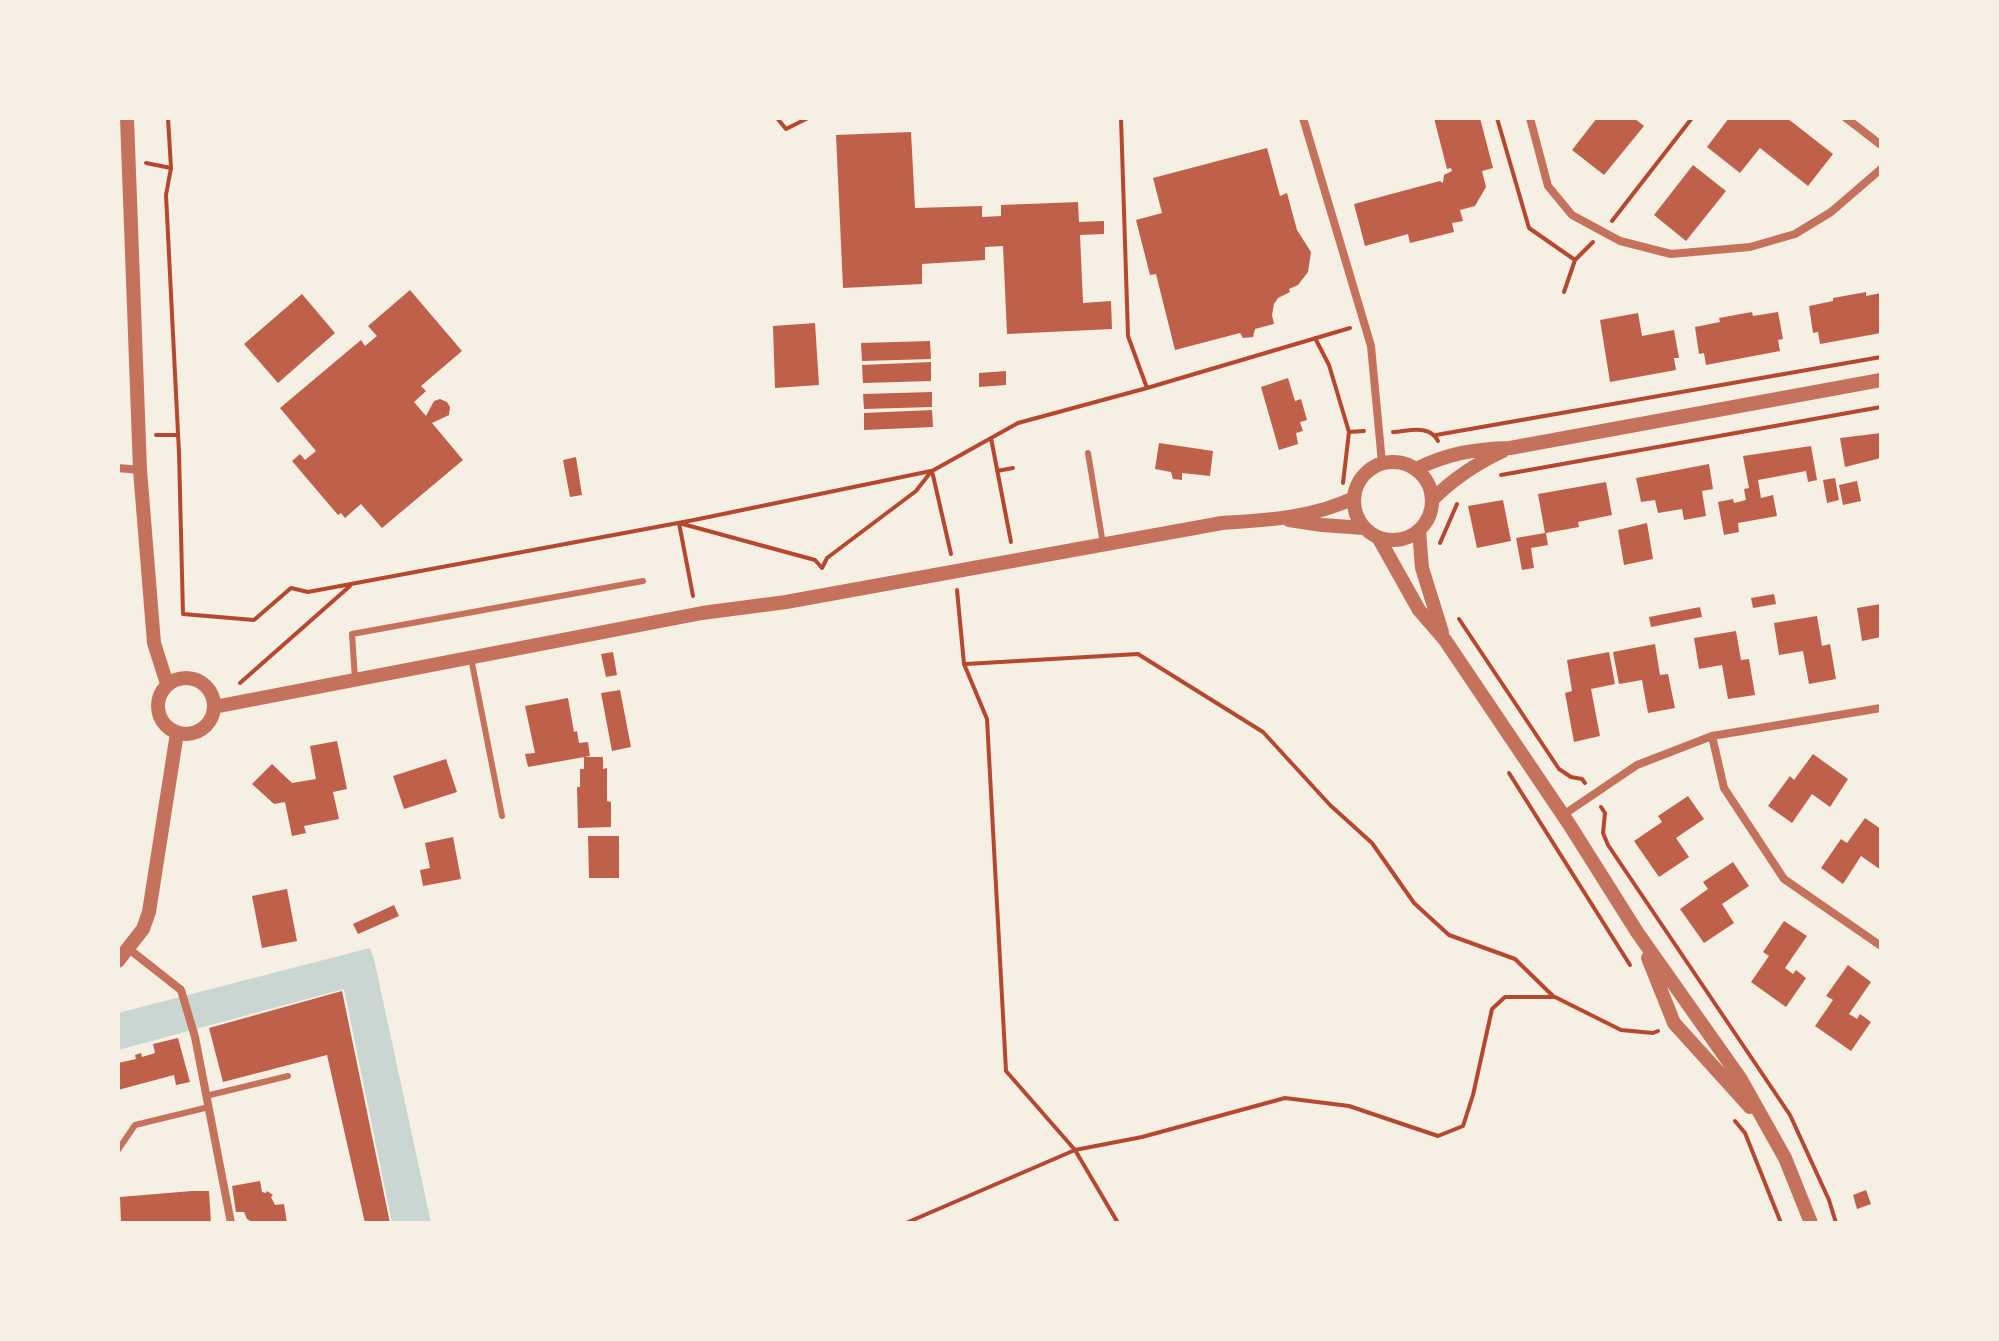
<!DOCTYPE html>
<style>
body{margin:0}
#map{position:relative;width:1999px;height:1341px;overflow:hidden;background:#f6efe4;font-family:Raleway,sans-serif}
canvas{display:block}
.frame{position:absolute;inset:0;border:120px solid #f6efe4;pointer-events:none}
</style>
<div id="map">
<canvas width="1999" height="1341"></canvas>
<div class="frame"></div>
</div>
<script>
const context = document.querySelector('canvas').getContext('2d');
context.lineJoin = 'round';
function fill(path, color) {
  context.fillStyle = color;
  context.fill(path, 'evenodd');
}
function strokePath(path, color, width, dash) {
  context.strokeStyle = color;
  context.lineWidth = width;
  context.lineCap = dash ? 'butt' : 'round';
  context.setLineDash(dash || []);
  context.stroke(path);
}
fill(new Path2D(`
 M370,948L374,959L431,1223H392L344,989L118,1050V1013Z`), '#c9d6d2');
fill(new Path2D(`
 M1434,118H1480L1493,168L1482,171L1486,187L1475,206L1460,210L1463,221L1452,223L1454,232L1410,243L1408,234L1365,246L1354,204L1440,181L1443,183L1444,175L1452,171L1451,168L1447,169Z
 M1597,118H1634L1644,126L1604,175L1572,150Z
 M1729,118H1787L1833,154L1808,186L1760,148L1740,173L1707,147Z
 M911,132L915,208L982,206V217L1001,216V205L1078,202L1079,222L1104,221V234L1080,235L1083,303L1111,301L1112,329L1007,334L1003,246L985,247V260L922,264V284L843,288L836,135Z
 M1267,148L1280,196L1287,193L1297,230L1311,252L1308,272L1298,285L1289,289L1290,292L1278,298L1274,304L1272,315L1274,324L1255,329L1253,337L1243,338L1240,333L1175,350L1156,274L1150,275L1136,220L1162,213L1153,178Z
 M1693,165L1726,191L1686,241L1654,215Z
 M410,290L462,351L421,386L426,391L414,402L426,416L434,401L440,399L447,402L450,407L449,415L432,423L463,460L382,528L361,504L345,518L341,513L338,515L292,461L300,454L305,460L316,451L280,408L361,340L365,346L377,336L368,326Z
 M1866,292V296L1881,293V333L1820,344L1818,332L1813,333L1809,306L1833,301V298Z
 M302,294L335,333L278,383L244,344Z
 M1752,312L1753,316L1778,312L1783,339L1778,340L1780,351L1706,365L1704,353L1699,354L1695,327L1720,322L1719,318Z
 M1638,313L1642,336L1674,330L1679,358H1674L1676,370L1610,382L1600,320Z
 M815,323L819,385L775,388L773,326Z
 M930,341L931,359L862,361L861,343Z
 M931,362V381L863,383L862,365Z
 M1006,371V385L979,387V373Z
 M1288,378L1295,401L1301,399L1307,420L1300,422L1303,431L1296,433L1298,444L1279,450L1261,387Z
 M932,392V407L864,409L863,394Z
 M932,410L933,427L864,430V413Z
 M1881,433V458L1845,467L1840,438Z
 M1159,443L1213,451L1210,476L1182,473V480L1173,479L1171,472L1155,469Z
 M1811,446L1817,480L1808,482L1806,471L1758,480L1761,498L1773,495L1777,516L1738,523L1739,532L1724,535L1718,502L1733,499L1734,503L1746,500L1744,489L1749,488L1743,456Z
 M576,457L582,495L570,497L563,460Z
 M1709,464L1713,489L1702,491L1706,516L1684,520L1682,509L1658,513L1655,500L1641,502L1636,478Z
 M1835,478L1839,500L1827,503L1823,480Z
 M1857,481L1861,501L1843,505L1839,485Z
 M1606,482L1612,515L1578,522L1579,527L1546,533L1548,545L1531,548L1534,568L1522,570L1516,538L1545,533L1538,494Z
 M1503,500L1511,541L1477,548L1468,506Z
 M1647,523L1653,559L1624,565L1618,530Z
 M1774,594L1776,604L1753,608L1751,598Z
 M1881,604V637L1862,641L1857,608Z
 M1700,607L1702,617L1651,627L1649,617Z
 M1817,616L1822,646L1830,644L1836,679L1809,684L1803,651L1779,655L1774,623Z
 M1736,631L1741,660L1749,659L1755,695L1728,699L1722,665L1699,669L1694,638Z
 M1655,644L1660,675L1668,674L1675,708L1648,713L1642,680L1619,684L1613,652Z
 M613,652L617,675L606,677L601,654Z
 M1609,652L1615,684L1591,689L1600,736L1574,742L1565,693L1572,691L1567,660Z
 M620,690L631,747L612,751L601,693Z
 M568,698L574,732L577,731L579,743L588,742L590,756L528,767L525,754L535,753L525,706Z
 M337,741L347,789L333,792L339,819L304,826L306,833L292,836L285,802L274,804L252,784L272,764L292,783L316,779L310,746Z
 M1813,754L1848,779L1830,807L1812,794L1792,823L1768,806L1790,776L1794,780Z
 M584,757H603V769L607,768V801L611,802V827L578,828L577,787H580V769H584Z
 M446,759L457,792L404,809L393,776Z
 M1688,796L1704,819L1676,838L1689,857L1659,877L1634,841L1662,822L1658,816Z
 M1865,818L1881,829V870L1861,856L1843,884L1821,868L1841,839L1847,843Z
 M588,836H619V878H589Z
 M453,837L461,879L423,886L420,870L430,868L425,843Z
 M1733,862L1749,886L1722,904L1734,923L1704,943L1680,909L1708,889L1703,882Z
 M287,889L297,941L262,948L252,896Z
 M394,905L399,916L358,934L353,924Z
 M1784,921L1807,936L1785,968L1793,974L1796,970L1806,978L1786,1007L1751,982L1769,956L1763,952Z
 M1848,965L1871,982L1849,1014L1857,1019L1860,1014L1871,1022L1851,1051L1815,1026L1833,1000L1826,996Z
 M342,991L390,1223H365L327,1055L223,1082L209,1028Z
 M178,1038L190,1082L176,1085L174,1075L118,1090V1063L136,1059L135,1055L141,1053L142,1057L155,1053L153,1044Z
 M260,1181L262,1192L266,1193L267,1191L273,1195L271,1197L275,1205L284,1204L287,1223H254L247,1219L244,1212H236L232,1186Z
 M1866,1190L1871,1204L1857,1209L1853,1195Z
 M192,1191H209L211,1223H121L120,1197Z`), '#bf614a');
strokePath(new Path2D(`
 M168,118L171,168L166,195L179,453L183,614L254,620L291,588L308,592L694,520L931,471
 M777,118L786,129L808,118
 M1121,118L1128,336L1147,388L1350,328
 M1497,118L1529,228L1575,260L1564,292
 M146,163L171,168
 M1612,221L1692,118
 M1575,260L1593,242
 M1315,338L1329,365L1349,432
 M1393,432C1409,431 1430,424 1438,441
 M156,435H178
 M1436,435L1881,357
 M991,438L1011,542
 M997,471L1013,468
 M1501,475L1881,407
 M1343,483L1349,432L1364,431
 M1440,543L1457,504
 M951,554L932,471L1018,423L1147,388
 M957,590L964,664L987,719L1006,1071L1075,1150L1142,1137L1285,1098L1349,1106L1438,1136L1463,1126L1473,1095L1492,1009L1505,997H1555L1621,1030L1653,1033L1658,1031
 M693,596L679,523L815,560L822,568L827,558L916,491L930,473
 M1459,619L1559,769L1571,777L1582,779L1585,783
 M966,664L1138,654L1263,732L1330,805L1372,843L1414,903L1449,935L1515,959L1553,996
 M240,683L350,586
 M1509,773L1630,965
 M1601,807L1605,813L1603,833L1608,845L1790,1115L1829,1200L1836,1223
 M1735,1121L1745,1133L1781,1223
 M906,1223L1075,1150L1118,1223`), '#b5482f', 4);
strokePath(new Path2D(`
 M1088,453L1103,544
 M471,658L502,816
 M355,679L352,634L643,581
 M206,1096L288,1076
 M118,1150L135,1125L209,1107`), '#c5725c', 6);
strokePath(new Path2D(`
 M1303,118L1371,346L1382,463
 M1530,118L1548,186L1572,215L1620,241L1671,254L1750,247L1795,234L1831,212L1881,169
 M1846,118L1881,145
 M118,468L140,470
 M1712,736L1724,788L1784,879L1881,946
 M1563,815L1637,765L1712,736L1881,708
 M129,949L181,990L195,1037L231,1223`), '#c5725c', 8);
strokePath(new Path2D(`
 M127,118L140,470L154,643L167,684
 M1354 501a39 39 0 1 1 78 0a39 39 0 1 1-78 0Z
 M1416,469C1449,453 1474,449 1510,448L1881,380
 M1432,500C1454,478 1475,464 1503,451
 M1289,520L1322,525L1364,528
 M1419,530L1422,568L1442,632
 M1378,537L1419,610L1445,640L1569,824L1637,932L1740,1078L1785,1158L1811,1223
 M158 706a28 28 0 1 1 56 0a28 28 0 1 1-56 0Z
 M214,707L702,613L786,602L1222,523C1267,520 1312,518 1354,498
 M1648,958L1674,1023L1750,1107
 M118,961L143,929L149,912L177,733`), '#c5725c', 14);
</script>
